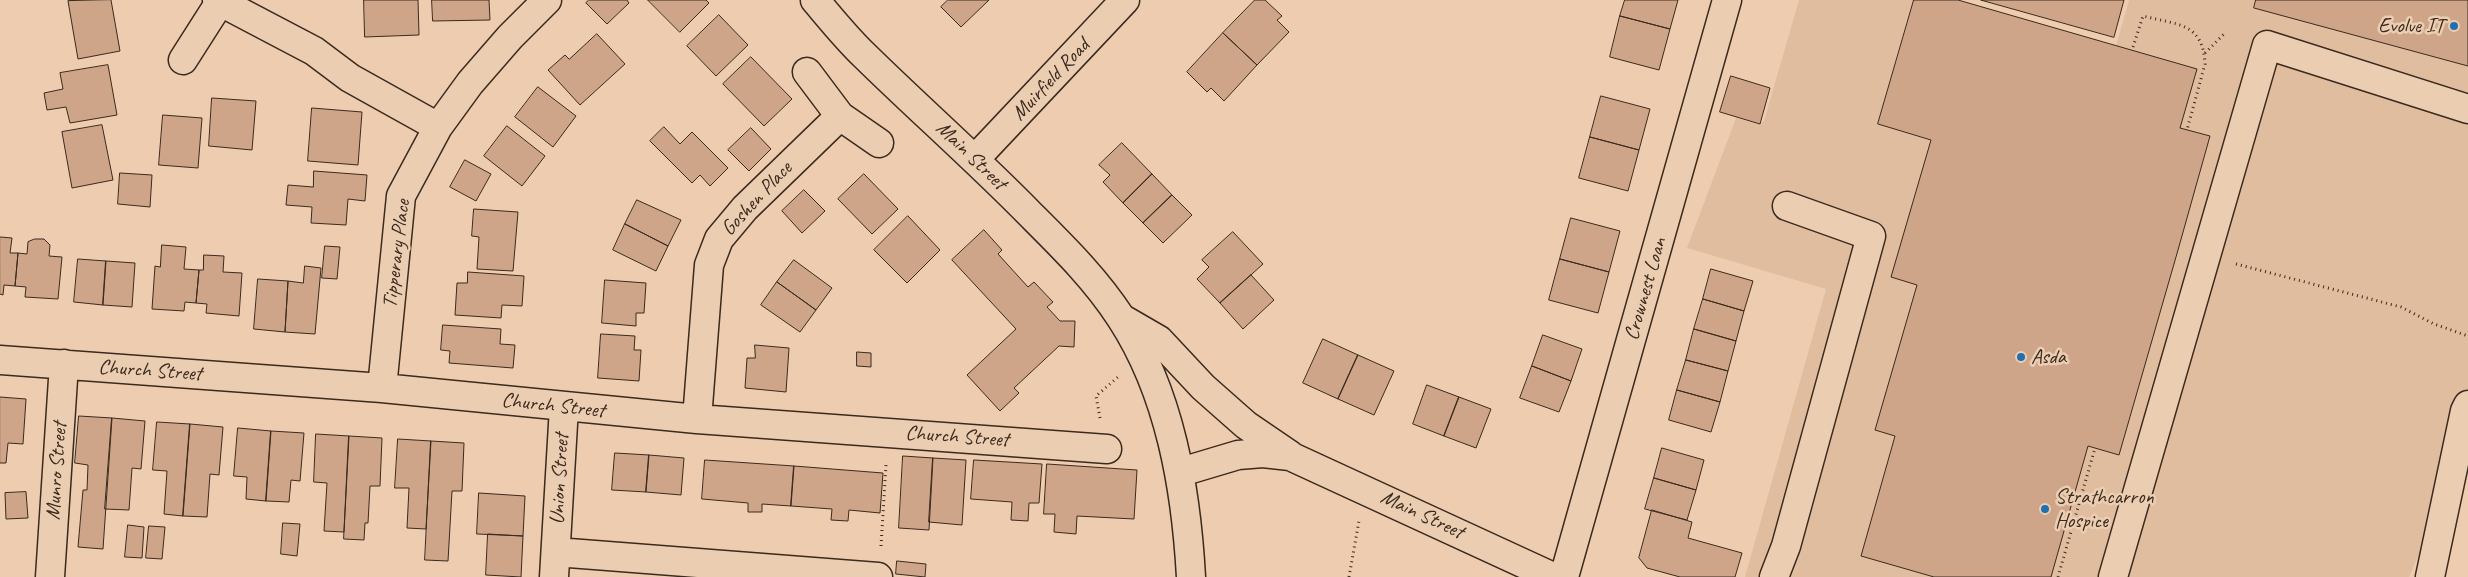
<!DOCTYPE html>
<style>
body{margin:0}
canvas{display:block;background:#edccaf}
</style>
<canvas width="2468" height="577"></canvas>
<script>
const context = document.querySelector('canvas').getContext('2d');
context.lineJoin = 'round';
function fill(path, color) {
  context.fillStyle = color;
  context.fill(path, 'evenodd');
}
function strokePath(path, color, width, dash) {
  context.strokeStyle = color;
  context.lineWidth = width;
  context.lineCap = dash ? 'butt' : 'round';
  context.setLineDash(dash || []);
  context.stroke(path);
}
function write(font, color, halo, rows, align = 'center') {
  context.font = font + ' Caveat,sans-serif';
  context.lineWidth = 5;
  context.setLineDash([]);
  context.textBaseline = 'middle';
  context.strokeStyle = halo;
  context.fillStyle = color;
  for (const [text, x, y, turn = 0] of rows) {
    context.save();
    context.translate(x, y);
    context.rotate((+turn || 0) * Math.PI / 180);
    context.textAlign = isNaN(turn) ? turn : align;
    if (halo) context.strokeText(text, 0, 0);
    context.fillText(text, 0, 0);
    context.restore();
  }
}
fill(new Path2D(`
 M1799,0H1952L2116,46L2129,0H2468V442L2409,577H1745L1826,289L1687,248L1736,118L1759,124L1764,121Z`), '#e1bda0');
const building = new Path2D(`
 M111,0L120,51L78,59L68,1Z
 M364,0H418L419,35L365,37Z
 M432,0H489L490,20L433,21Z
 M589,0H627L629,3L607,24L586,3Z
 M648,0H706L709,3L680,32Z
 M948,0H989L961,27L941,7Z
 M1255,0H1265L1282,16L1277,20L1289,32L1257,65L1223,33Z
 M1625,0H1678L1670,29L1620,16Z
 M1914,0H1958L2197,69L2180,128L2210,136L2178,250L2119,455L2088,446L2051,577H1934L1861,556L1895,436L1875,430L1917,285L1891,277L1931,140L1878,124Z
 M1981,0H2124L2114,37Z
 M2256,0H2468V66L2254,8Z
 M719,15L748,45L716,76L687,46Z
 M1620,16L1670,29L1659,70L1610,57Z
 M1223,33L1257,65L1224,101L1211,88L1207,92L1187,72Z
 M597,34L625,64L580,105L548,70L565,55L569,59Z
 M751,57L792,99L764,126L723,84Z
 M108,65L117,115L70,123L66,107L47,110L44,93L63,89L60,73Z
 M1731,76L1770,88L1760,124L1720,112Z
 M538,87L576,116L553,147L515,117Z
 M1601,96L1650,109L1639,150L1590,137Z
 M212,98L256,101L252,150L209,146Z
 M312,108L362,112L358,165L308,161Z
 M163,115L202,118L198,168L159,165Z
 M102,125L113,180L72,188L62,132Z
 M507,126L545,156L522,186L484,156Z
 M664,127L680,144L692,132L728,168L710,186L700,175L692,183L650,141Z
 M751,128L771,149L749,171L728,150Z
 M1590,137L1639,150L1628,191L1579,178Z
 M1122,143L1152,174L1123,203L1103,182L1110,175L1099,165Z
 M465,160L491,174L476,201L450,187Z
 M314,171L367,175L365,201L348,199L346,225L311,223L312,207L286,205L288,185L313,187Z
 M120,173L152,175L150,207L118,204Z
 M864,174L898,209L872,234L838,199Z
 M1152,174L1172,195L1143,223L1123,203Z
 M804,190L825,211L802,233L782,211Z
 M1172,195L1192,215L1163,243L1143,223Z
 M637,200L681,220L668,246L625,224Z
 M474,209L518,212L513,271L477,269L479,237L472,236Z
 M908,216L940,250L907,283L874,250Z
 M1571,218L1620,231L1609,272L1560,259Z
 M625,224L668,246L656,271L613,250Z
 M984,230L1002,250L998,254L1028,287L1034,282L1053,302L1047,307L1060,321H1075L1074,347L1059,346L1014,388L1019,393L1000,411L967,375L1016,329L952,260Z
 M1233,232L1263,264L1220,303L1197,279L1209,267L1202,260Z
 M0,237L12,238L10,253H18L15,286L4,285L3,295L0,294Z
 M35,239H44L50,245L49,256L62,257L58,299L25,297L26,287L15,286L18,253L27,254L28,242Z
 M162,245L186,247L184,269L199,270L196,303L185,302L184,311L152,309L155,266L160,267Z
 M325,246L340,247L337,279L322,278Z
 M204,255L224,256L223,272L242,273L239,316L206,313L207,304L196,303L199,270H203Z
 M78,259L106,261L103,305L74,302Z
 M1560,259L1609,272L1598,313L1549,300Z
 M794,260L832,288L816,310L777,282Z
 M106,261L135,263L132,307L103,305Z
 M305,266L321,268L315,334L285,332L288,281L303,283Z
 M1711,269L1753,281L1744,311L1703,299Z
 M468,272L524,276L522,306L502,305L501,318L455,315L457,283H467Z
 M1251,275L1274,300L1243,329L1220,303Z
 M258,279L288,281L285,332L254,329Z
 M605,280L646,283L644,313H636V326L602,323Z
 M777,282L816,310L800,332L761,305Z
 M1703,299L1744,311L1736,341L1694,329Z
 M443,325L501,329L500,344L515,345L513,368L449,363L450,351L441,350Z
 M1694,329L1736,341L1728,371L1686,360Z
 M601,334L635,336L634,350H641L639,381L598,378Z
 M1543,335L1582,349L1571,381L1532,366Z
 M1323,339L1358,355L1338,399L1303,383Z
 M755,345L789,348L786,392L745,388L747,358H755Z
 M857,352L871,353V367L857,366Z
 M1358,355L1394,371L1374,415L1338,399Z
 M1686,360L1728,371L1720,402L1677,390Z
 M1532,366L1571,381L1559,412L1520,398Z
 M1427,385L1459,397L1444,436L1413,424Z
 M1677,390L1720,402L1711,432L1669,420Z
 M0,397L26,399L23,444L8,443L6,463H0Z
 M1459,397L1491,409L1476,448L1444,436Z
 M79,416L112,418L103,549L78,547L83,490H87L88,465L75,463Z
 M112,418L145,421L141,469L132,468L129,510L105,509Z
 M157,422L190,424L183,516L164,514L167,471L153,470Z
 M190,424L223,427L219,475L210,474L207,517L183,516Z
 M238,428L271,431L266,501L246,499L247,477L234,476Z
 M271,431L304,433L300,481L291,480L289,502L266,501Z
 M316,434L349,436L344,532L324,531L327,483L314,482Z
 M349,436L382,438L380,486H370L368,523H365L364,540L344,539Z
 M398,439L431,441L426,529L407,528L409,488H395Z
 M431,441L464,443L462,491H452L448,561L425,560Z
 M1662,448L1704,460L1696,490L1654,478Z
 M615,453L649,455L646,492L612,490Z
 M649,455L684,458L681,495L646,492Z
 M903,456L933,458L929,530L899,528Z
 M933,458L966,460L962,525L929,522Z
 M705,460L794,466L791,506L762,504V512H748V503L702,499Z
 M974,460L1042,464L1039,503H1029L1028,521L1011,520L1012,502L971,499Z
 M1047,464L1137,470L1134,519L1077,516L1076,534L1054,532L1055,514H1044Z
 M794,466L883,473L880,513L849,510L848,521L831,520L832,509L791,506Z
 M1654,478L1696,490L1687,520L1645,509Z
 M26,492L28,518L6,519L5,493Z
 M479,493L525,496L523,536L477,534Z
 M1652,510L1692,522L1688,538L1742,553L1735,577H1680L1647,568L1639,558Z
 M283,523L300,524L297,556L281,554Z
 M128,525L144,527L142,558L125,557Z
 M149,526L165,527L162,559L146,558Z
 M488,534L523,536L521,577L486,575Z
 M897,561L926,564L925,577L896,574Z`);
fill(building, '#cea588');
strokePath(building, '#3b2a1e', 1);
const minor = new Path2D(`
 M217,0L314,51L350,78L438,127
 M815,0C831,19 847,39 865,56C919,109 976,159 1029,213C1062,246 1095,278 1121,318C1170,393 1186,488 1191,577
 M183,60L220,2
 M807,72L840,116
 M976,158L1125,0
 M1121,318L1159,340L1203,387L1246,425L1290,455
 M0,360L382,388L697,419L1107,449
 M382,388L401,196L438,127L470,83L510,37L547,0
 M697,419L709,265L719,239L745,208L840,116L879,143
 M1181,472L1238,455L1263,453L1290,456L1553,577
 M556,552L878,577
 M50,577L64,364
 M554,577L564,407
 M1564,577L1727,0
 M1774,577L1786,546L1871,236L1787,206
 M2113,577L2267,45L2468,109
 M2430,577L2465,411L2468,405`);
strokePath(minor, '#3b2a1e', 31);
strokePath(new Path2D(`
 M2133,47L2143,16C2177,25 2203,22 2205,64L2187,130
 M2205,53L2224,34
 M2236,264L2401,307L2434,324L2468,336
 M1100,418L1096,396L1118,377
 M881,546L886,465
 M1349,577L1359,521
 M2058,577L2095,448`), '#3b2a1e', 3, [1, 4]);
strokePath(minor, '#ebceb2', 28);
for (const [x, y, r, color] of [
 [2454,26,5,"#1f6fb2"],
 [2021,357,5,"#1f6fb2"],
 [2045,509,5,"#1f6fb2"]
]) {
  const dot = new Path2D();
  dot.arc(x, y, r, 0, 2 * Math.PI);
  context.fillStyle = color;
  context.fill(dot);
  strokePath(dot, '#ebceb2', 2);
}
write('21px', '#3b2a1e', '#ebceb2', [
 ["Evolve IT",2444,26,"right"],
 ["Asda",2031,357],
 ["Strathcarron",2055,497],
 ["Hospice",2055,521]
], 'left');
write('21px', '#3b2a1e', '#ebceb2', [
 ["Muirfield Road",1051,80,-47],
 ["Main Street",971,156,44],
 ["Goshen Place",757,199,-47],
 ["Tipperary Place",397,254,-83],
 ["Crownest Loan",1646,289,-74],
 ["Church Street",150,371,4],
 ["Church Street",553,406,6],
 ["Church Street",957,437,4],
 ["Munro Street",57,471,-86],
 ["Union Street",560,479,-87],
 ["Main Street",1422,515,25]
]);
</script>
